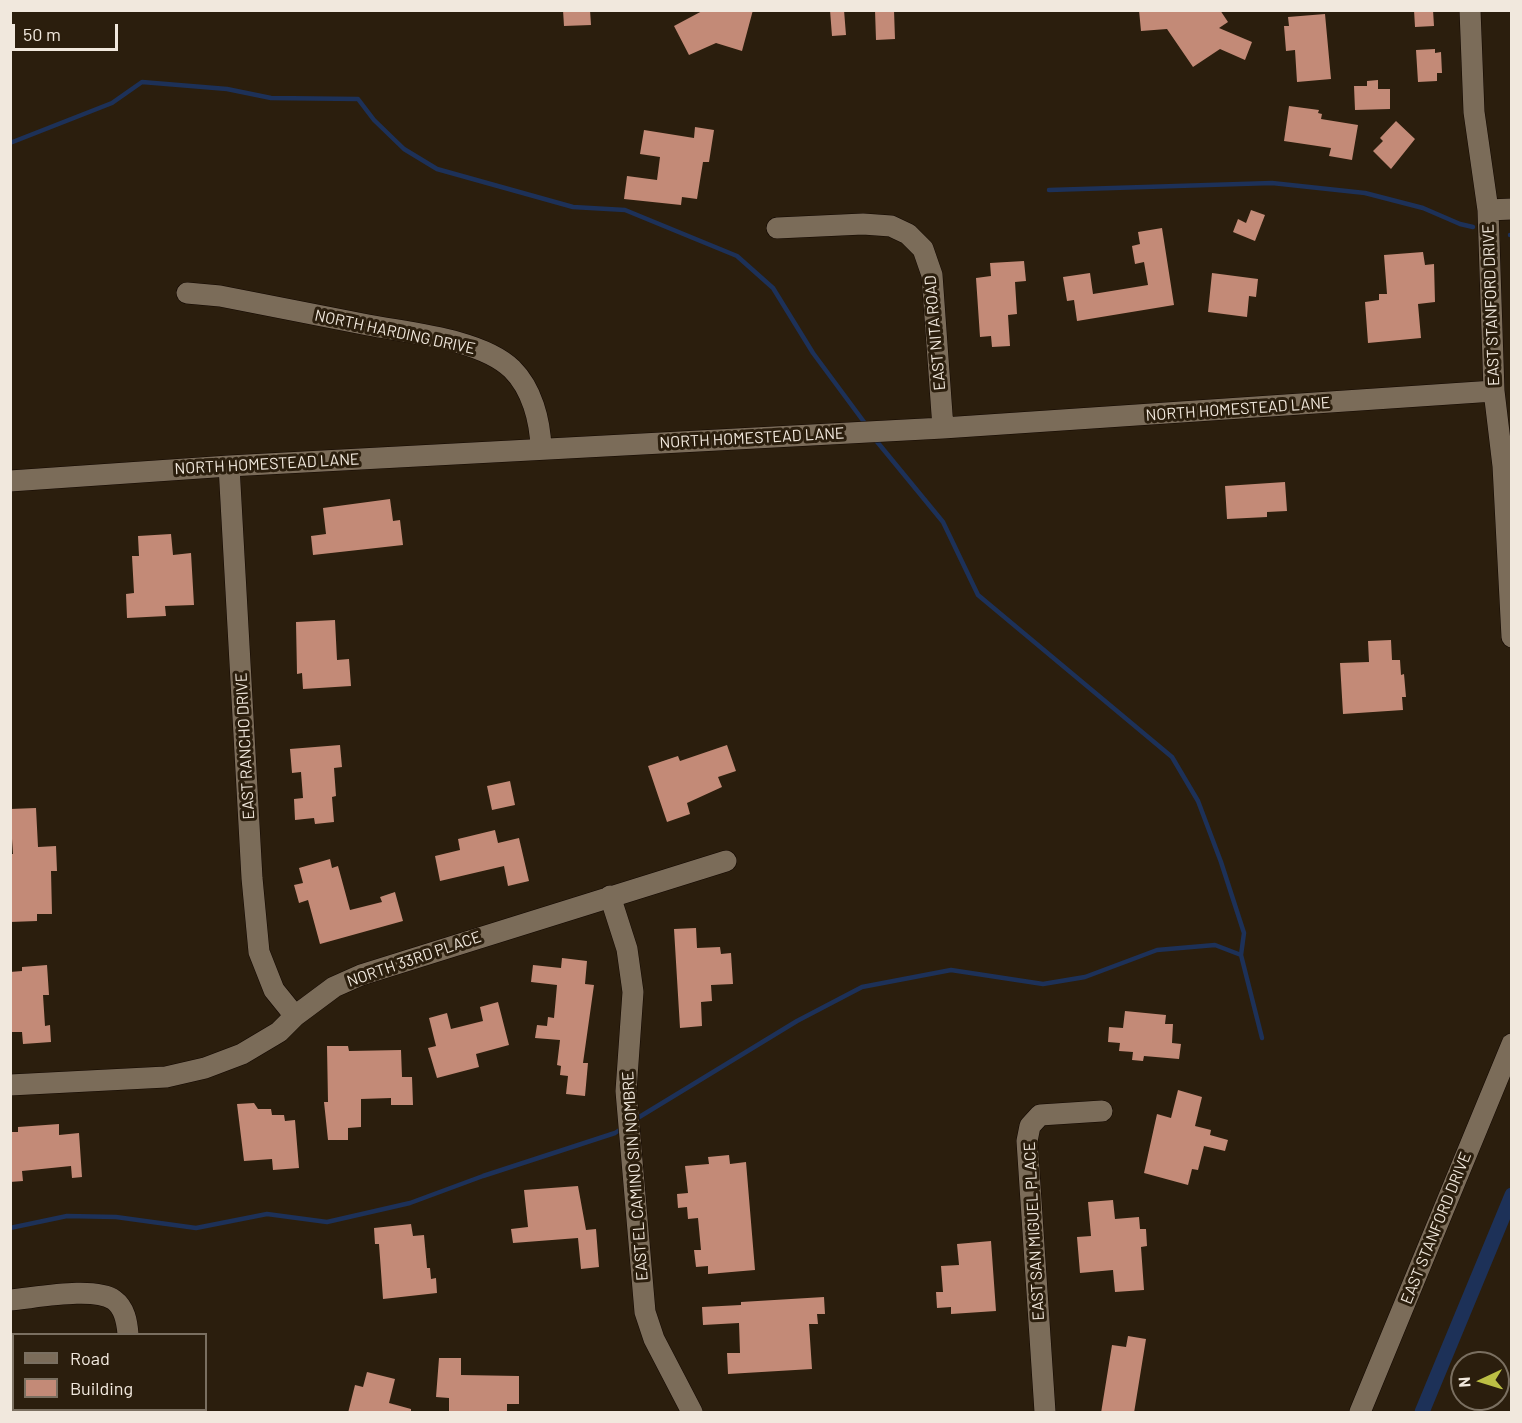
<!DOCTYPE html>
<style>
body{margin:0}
#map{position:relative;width:1522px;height:1423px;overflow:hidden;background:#2b1e0d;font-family:Barlow,sans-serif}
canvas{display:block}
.frame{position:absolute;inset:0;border:12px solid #f1e8dd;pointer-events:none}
.legend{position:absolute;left:12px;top:1333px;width:195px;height:78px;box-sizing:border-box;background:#2b1e0d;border:2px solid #7a6f60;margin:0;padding:8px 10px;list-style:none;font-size:18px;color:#f1e8dd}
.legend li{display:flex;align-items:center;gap:12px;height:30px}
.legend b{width:30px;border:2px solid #7a6f60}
.north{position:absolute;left:1450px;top:1351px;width:60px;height:60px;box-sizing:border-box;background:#2b1e0d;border:2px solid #7a6f60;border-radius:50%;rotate:266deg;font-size:16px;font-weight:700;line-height:24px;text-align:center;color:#f1e8dd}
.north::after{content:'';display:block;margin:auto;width:21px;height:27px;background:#bcbf44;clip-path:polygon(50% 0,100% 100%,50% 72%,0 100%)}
.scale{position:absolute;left:12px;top:24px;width:106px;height:27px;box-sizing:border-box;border:3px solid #f1e8dd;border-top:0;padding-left:8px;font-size:18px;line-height:21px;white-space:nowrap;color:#f1e8dd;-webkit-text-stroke:4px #2b1e0d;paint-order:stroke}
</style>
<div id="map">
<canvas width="1522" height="1423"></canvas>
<div class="frame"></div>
<ul class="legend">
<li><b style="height:8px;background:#7b6c59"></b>Road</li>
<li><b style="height:16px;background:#c38a77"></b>Building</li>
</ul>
<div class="north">N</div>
<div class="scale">50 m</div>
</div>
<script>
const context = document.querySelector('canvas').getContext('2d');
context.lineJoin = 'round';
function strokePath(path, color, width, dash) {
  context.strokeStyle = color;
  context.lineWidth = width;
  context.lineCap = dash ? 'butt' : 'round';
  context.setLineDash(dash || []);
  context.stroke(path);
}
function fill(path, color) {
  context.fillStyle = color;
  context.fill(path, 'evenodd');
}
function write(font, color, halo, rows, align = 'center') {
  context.font = font + ' Barlow,sans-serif';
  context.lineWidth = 6;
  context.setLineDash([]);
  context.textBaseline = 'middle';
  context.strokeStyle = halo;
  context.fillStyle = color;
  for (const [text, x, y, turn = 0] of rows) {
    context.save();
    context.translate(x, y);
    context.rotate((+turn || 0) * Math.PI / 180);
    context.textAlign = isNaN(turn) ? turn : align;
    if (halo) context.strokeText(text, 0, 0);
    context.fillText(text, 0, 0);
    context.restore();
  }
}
strokePath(new Path2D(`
 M10,143L112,103L142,82L227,89L271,98L358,99L374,120L404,149L437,169L573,207L625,210L737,256L773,288L813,353L867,426
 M1049,190L1272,183L1365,193L1423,208L1460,224L1473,227
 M1510,235H1512
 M874,438L943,522L978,595L1172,757L1198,801L1221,862L1244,933L1241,955L1262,1038
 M636,1119L797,1021L862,987L951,970L1043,984L1085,977L1157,950L1215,945L1241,955
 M10,1228L67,1216L116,1217L196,1228L267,1214L327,1222L410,1203L483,1176L615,1133L624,1127`), '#1d3158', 4.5);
strokePath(new Path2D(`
 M1422,1412L1512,1195`), '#1d3158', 15);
fill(new Path2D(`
 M563,10H590L591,25L564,26Z
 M704,10H753L742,51L716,43L689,55L674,26Z
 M830,10H844L846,35L832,36Z
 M875,10H894L895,39L876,40Z
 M1139,10H1220L1228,22L1219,28L1252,42L1245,60L1220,49L1193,67L1167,29L1141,31Z
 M1414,10H1433L1434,26L1415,27Z
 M1325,14L1331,79L1297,82L1295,50L1286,51L1284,26H1289L1288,17Z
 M1435,49V53L1441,52L1442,73H1437V81L1418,82L1416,50Z
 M1378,80V89H1390V109L1355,110L1354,86H1367V81Z
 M1289,106L1319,110L1318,113L1322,114L1321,119L1358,125L1352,160L1329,156L1331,148L1284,141Z
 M1396,121L1415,139L1391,169L1373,151L1383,141L1380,138Z
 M695,127L714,130L709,162H703L697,199L682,197L681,205L624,199L627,176L657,180L660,157L640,154L644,130L694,138Z
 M1251,210L1265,215L1255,241L1233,232L1238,219L1246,223Z
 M1162,228L1174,305L1077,321L1074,300L1067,301L1063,277L1090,273L1093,294L1148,285L1144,262L1135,264L1132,246L1140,244L1138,232Z
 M1423,252L1425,265L1434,264L1435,302L1418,304L1421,338L1368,343L1365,302L1379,300V294H1387L1384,255Z
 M1024,261L1026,281L1015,282L1017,314L1008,315L1010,346L992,347L991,336L980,337L976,278L991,276L990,263Z
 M1212,273L1258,279L1256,297L1249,296L1247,317L1208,312Z
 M1285,482L1287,511L1267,512V517L1227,519L1225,486Z
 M390,499L393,521L400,520L403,545L313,555L311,536L326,534L323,508Z
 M171,534L173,555L191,553L194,605L165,606L166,616L127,618L126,594L134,593L132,556H139L138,536Z
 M335,620L337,660L349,659L351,686L303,689L302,673L297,674L296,622Z
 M1391,640L1392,660H1400L1401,675L1404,674L1406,697H1402L1403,710L1343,714L1340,663L1369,662L1368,641Z
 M340,745L342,767L334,768L336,796L332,797L334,822L315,824L314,818L295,820L294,799L303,798L301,772L292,773L290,749Z
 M727,745L736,771L718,777L722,787L687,803L690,814L667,822L648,766L678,756L680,761Z
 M510,781L515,805L492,810L487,786Z
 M36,808L38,847L56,846L57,871H51L52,914H37V921L10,922V854H13L10,809Z
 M495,830L498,843L519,838L529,881L508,886L504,866L440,881L435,856L460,850L458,839Z
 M330,859L332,868L338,866L350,910L382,902L380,897L395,892L403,921L320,944L308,900L299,903L294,885L303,883L299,868Z
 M696,928L697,948L720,947L721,954L731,953L733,984L711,985L712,1001L701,1002L702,1026L680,1028L674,929Z
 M562,958L587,961L585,984L594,985L583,1063H588L585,1096L566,1094L568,1076L560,1075L561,1066L557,1065L560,1040L535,1038L537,1025L547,1026L548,1017L554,1018L557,985L531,982L533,965L561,968Z
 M47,965L49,995H43L45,1026L50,1025L51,1042L23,1044L22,1032H10V972L22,971V967Z
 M498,1002L509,1045L476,1054L479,1067L437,1078L428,1048L436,1046L429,1018L447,1013L451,1029L483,1021L480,1007Z
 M1125,1011L1166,1015L1165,1024H1173L1172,1043L1181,1044L1179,1059L1144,1056L1143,1061L1132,1060L1133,1052L1119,1051L1120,1043L1108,1042L1109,1027L1123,1028Z
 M327,1046H348L349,1051L401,1050L402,1077H412L413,1105H391V1098L361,1099V1127L348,1128V1140H328L324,1102H328Z
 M1178,1090L1202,1097L1195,1126L1211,1130L1210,1135L1228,1140L1225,1151L1204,1146L1198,1170L1192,1169L1188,1185L1144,1173L1157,1114L1171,1118Z
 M254,1103L258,1109H271L272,1115H284L285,1121L295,1120L299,1168L273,1170L272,1159L244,1161L237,1104Z
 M59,1124V1135L79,1133L82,1177L72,1178L71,1166L22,1171L23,1181L10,1182V1132H18V1127Z
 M729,1155L730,1164L746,1162L755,1270L708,1274V1266L696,1267L694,1250H701L698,1218L688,1219L687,1207L678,1208L677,1194L688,1193L685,1166L709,1164L708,1157Z
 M578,1186L586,1230L596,1229L599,1267L581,1269L578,1238L513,1243L511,1229L528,1227L524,1190Z
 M1113,1200L1115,1219L1139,1217L1140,1229H1146L1147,1246L1141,1247L1144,1290L1115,1292L1113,1270L1080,1273L1077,1237L1091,1236L1088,1202Z
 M411,1224L413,1236L424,1235L427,1268H430L431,1279L436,1278L437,1293L383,1299L379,1244H375L374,1228Z
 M991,1241L996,1311L951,1314V1307L937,1308L936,1292H943L941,1266L959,1265L957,1244Z
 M824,1297L825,1314H817L818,1324H809L812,1369L728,1374L727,1353H740L739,1323L703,1325L702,1307L741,1305V1302Z
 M1128,1336L1146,1339L1134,1413H1101L1112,1345L1126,1347Z
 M439,1358H461V1375L519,1376V1404H507V1411L498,1413H449V1398L436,1397Z
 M367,1372L395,1379L389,1403L411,1409V1413H348L355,1385L363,1387Z`), '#c38a77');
const minor = new Path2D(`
 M1470,10L1474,112L1488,210L1494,391L1503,466L1512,637
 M1488,210L1512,209
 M777,228L863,224L891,226L908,234L923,249L932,275L943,428
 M187,293L220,296C269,306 319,315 368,325C409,333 481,339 512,369C532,389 540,420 541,448
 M229,466L252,878L259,952L274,990L295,1016
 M10,481L229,466L943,428L1494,391
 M610,896L627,949L633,992L626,1091L645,1312L654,1339L692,1412
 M10,1085L166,1077L205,1068L242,1054L279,1032L295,1016L334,987L361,975L726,861
 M10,1300C35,1298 94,1286 114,1300C125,1308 127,1322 128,1334
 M139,1410V1412
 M1045,1412L1027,1141L1030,1126L1040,1115L1102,1111
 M1360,1412L1512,1044`);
strokePath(minor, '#130800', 22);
strokePath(minor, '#7b6c59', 21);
write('16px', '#f1e8dd', '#2b1e0d', [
 ["EAST STANFORD DRIVE",1491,305,-92],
 ["NORTH HARDING DRIVE",395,332,12],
 ["EAST NITA ROAD",935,333,-95],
 ["NORTH HOMESTEAD LANE",1238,409,-4],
 ["NORTH HOMESTEAD LANE",752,438,-3],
 ["NORTH HOMESTEAD LANE",267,464,-3],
 ["EAST RANCHO DRIVE",245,746,-93],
 ["NORTH 33RD PLACE",414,959,-19],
 ["EAST EL CAMINO SIN NOMBRE",635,1176,-94],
 ["EAST STANFORD DRIVE",1436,1228,-68],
 ["EAST SAN MIGUEL PLACE",1034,1231,-93]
]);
</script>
